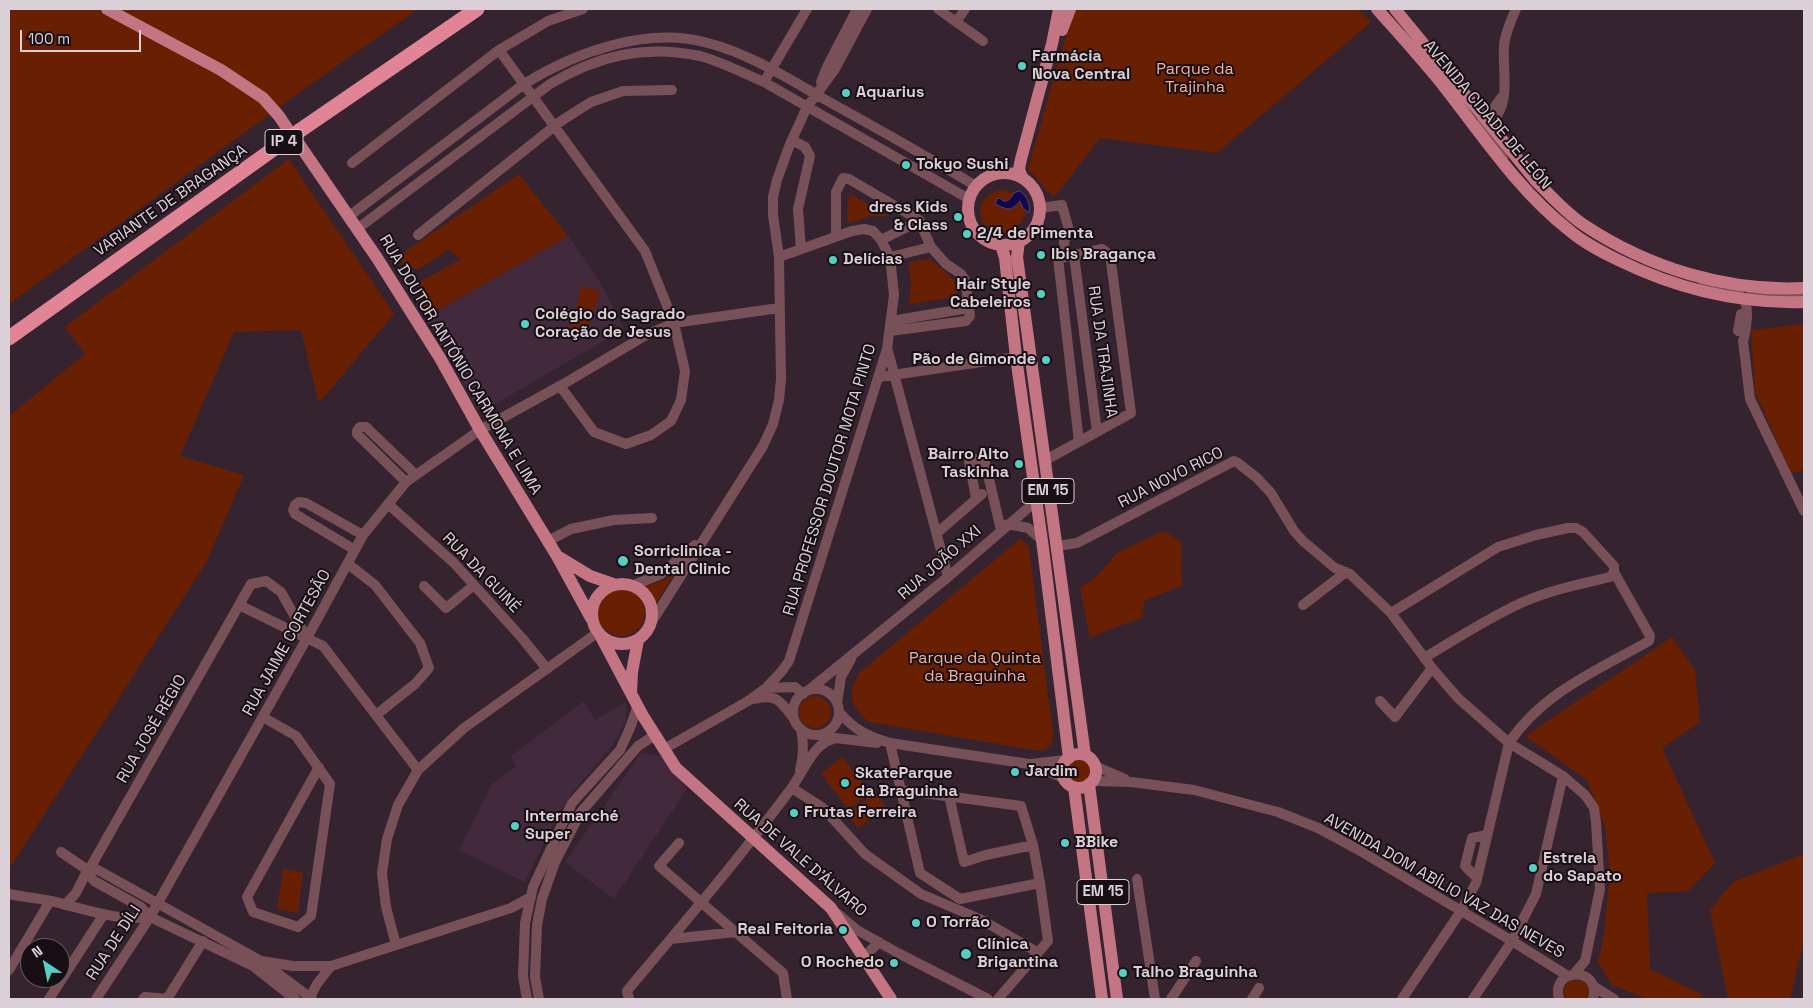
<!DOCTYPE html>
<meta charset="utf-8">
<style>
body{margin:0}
#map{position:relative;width:1813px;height:1008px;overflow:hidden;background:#352330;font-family:"Space Grotesk",sans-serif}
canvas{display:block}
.frame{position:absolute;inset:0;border:10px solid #dcd0d8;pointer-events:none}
.north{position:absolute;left:20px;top:938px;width:50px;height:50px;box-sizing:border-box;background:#180f15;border:1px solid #665c63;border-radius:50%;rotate:326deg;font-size:14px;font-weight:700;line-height:20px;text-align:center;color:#dcd0d8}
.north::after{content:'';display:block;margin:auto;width:18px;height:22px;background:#56cec2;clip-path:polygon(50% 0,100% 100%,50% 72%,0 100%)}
.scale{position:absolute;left:20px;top:30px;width:121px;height:22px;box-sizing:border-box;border:2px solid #dcd0d8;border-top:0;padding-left:6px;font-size:15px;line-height:18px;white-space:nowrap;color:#dcd0d8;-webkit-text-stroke:4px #180f15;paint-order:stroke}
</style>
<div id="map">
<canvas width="1813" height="1008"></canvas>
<div class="frame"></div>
<div class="north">N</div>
<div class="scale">100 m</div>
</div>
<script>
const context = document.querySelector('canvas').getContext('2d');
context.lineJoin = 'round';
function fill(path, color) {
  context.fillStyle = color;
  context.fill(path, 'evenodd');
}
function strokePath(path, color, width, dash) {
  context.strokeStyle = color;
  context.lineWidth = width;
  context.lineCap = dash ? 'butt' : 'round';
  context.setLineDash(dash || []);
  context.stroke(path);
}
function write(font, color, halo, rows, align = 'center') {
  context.font = font + ' "Space Grotesk",sans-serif';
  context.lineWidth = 4;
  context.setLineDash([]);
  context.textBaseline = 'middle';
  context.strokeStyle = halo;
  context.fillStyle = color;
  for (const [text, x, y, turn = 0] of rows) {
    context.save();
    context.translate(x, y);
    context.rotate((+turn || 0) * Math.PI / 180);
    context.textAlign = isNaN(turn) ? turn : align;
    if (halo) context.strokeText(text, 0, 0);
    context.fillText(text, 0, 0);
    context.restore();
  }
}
fill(new Path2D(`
 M568,236L599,280L624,329L485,410L479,409L425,318Z
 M584,701L595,720L626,702L627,709L625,723L612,746L573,792L558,814L525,882L459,850L492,784L517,766L510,757Z
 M641,753L661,756L687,789L614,899L565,862Z`), '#42293b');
fill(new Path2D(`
 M9,9H418L307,87L9,304Z
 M1076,9H1358L1371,22L1217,153L1100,138L1057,194L1052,195C1044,190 1039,177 1028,170L1061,52Z
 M289,159L394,314L319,403L301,330L234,332L180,456L244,475L207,561L9,869V416L85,354L65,327Z
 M519,174L568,236L433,313L421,304V281L461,259L448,250L418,270L394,259Z
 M1005,190L1014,193L1010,200L1003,201L998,205L1001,207L1020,201L1023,208L1029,213H1027C1003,258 964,218 987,196C992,192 998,190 1005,190Z
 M850,194L889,216H871L848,223L847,210Z
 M929,259C931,260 953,278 954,280C958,285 957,292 957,297L909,304L911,287L909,262Z
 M582,286L600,291L586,335L570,328Z
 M1804,324V470L1791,473L1755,392L1751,330Z
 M1163,531L1181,541L1182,586L1145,600L1141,618L1090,637L1080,588L1098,575L1117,553Z
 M1020,539L1028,545L1029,548L1053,734L1052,743L1045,750H1034L869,722C851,707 846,693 859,673Z
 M675,573L656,603L645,586L664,580Z
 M597 612a24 24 0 1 1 48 0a24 24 0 1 1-48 0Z
 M1672,637L1695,670L1700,722L1662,748L1715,863L1688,891L1647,893L1650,969L1703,995L1699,999H1647L1612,985L1598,962L1603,941L1610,875L1605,826L1587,780L1525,736Z
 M799 712a16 16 0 1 1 32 0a16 16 0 1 1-32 0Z
 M843,757L870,794L848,809L821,773Z
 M1068 771a11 11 0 1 1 22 0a11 11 0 1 1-22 0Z
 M876,793L886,807L858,828L847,814Z
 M1804,854V939L1790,999H1728L1710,910L1733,882Z
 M283,869L303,872L298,913L277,909Z
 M1572,980C1586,979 1591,986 1588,999H1565C1562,990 1564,986 1572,980Z`), '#692002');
const water = new Path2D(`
 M1020,191C1028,198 1030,203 1029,213L1023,208L1020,201C1010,213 1007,209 995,204L997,199L1000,198L1003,201C1010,202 1010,198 1014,193Z`);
fill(water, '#12064c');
strokePath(water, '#4f4376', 1);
strokePath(new Path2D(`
 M938,9L983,41
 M956,22L965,9
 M499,50L645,251L674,323L685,371L681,400L671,421L651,435L626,444L594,432L560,386
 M764,82L807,9
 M821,82L828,65L857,9
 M1501,98L1489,115L1486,130L1499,148L1504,162
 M1482,122H1491C1512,105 1502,70 1504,46C1505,33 1511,20 1516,9
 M792,140L805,147L810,156L798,209L801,249
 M352,163L499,50L548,21L583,9
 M1040,208L1062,205L1069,230L1064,242L1065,257L1102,249L1110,255L1131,413L1044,461
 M348,217L524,84C576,52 647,26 708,43C750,54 787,78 824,99C875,127 926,156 976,186
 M357,229L550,84C597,56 645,44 700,56C722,62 743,73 764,82L969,199
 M418,235L561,121L591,102L623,91L672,90
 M836,237V192L843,178L849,179L919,220L931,247L946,264L961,274L965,280L969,308
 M881,240L911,225L914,217
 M1074,255L1097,432
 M890,257L931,247
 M1065,257L1058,258L1079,442
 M1701,279C1720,296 1749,281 1747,317C1746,326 1746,333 1743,341L1750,399L1804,511
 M1745,300L1753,294L1804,295
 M890,331L966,321L970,316L969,308L891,321
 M1738,331L1741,314
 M888,351L948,577
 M879,377L1016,357
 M406,482L357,434V431L360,427H366L416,475
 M976,498L969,461L984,458L1001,530
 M388,504L454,563L522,638L547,669
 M1008,524L1028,528L1042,540
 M937,533L982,494
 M548,541L571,529L614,520L652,518
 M1057,546L1077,543L1234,461L1238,463L1257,478L1271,493L1294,531L1303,541L1335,568L1350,574L1391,613L1432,668L1458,698L1509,743L1563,776L1585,795L1594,808L1596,822L1600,889L1585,961L1573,975
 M355,550L295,514L293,510L295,505L299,502L306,503L363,535
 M348,564L375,585L420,643L429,668L415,684L376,715
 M634,585L661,574L695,545
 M424,586L446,608L474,585
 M239,605L323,646L418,770
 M1303,605L1346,572
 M1391,613L1498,547L1536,535L1568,528H1576L1583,532L1614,566V572L1650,636L1649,641C1598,670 1543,692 1509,743L1476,883L1461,911L1402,999
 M651,623L763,446L773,424L779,400L781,379L779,257L773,215V197L777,180L790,144L807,107L835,69L867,9
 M1424,658C1456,639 1488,618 1521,603C1550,590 1580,584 1610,577L1614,572
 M766,688L782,671L789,661L887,349L894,295L890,257L881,240L873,231L864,229L852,231L779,257
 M793 712a23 23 0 1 1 46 0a23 23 0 1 1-46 0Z
 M809,690L948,577L1035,502L1041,500
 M754,699C777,693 781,702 794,719
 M1380,701L1395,717L1432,668
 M837,703L841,677L851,659
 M839,712C855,730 866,736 890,743L1029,764L1064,778
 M263,717L296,736L330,784L311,916L298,927L253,912L247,897L319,767
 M827,737L877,743
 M890,743L920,873L960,899L1040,883
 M664,749L748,701L766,688L795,687L803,694
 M1030,764L1066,760
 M1095,766L1125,779
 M800,770C804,755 804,744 801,729
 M1093,781L1131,782L1194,790L1278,812L1318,828L1357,849L1512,941L1568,976
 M792,788L823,808L865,854L921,894L982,920L1037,952
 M901,790L1021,806L1033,845L1040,883L1048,941L998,999
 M949,796L964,862L986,855L1033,845
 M679,843L659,866L783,973L787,999
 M61,852L86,869
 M90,868L251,584L266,581L281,592L307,638
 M92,868L98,870L261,961L312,999
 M90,876L94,881L141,907L150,917
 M1477,878L1465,866L1472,838L1487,835
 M1137,879L1155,999
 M9,894C23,897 37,898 51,901C82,908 118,922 150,917L253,966L295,999
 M65,905L76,893L86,873
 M838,914L857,930L898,953L988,999
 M671,939L736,932
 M396,945L386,907L382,873L387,839L398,805L418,770L464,728L597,633
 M866,960L867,954L879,942
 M261,961L293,966H331L511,908L531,897
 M9,970L50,901
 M1593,986L1614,999
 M49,999L104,914
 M96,999L150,917L307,638L363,535L406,482L480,430L560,386L648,334L674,323L779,308
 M143,999L145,997L168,999
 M167,999L203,941
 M309,999L317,984L331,966
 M527,999L523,976L525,923L533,887L572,803L620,750L630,728L638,705
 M539,999L535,977L537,925L542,899L555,862L581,812L638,746L655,735
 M629,999L627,991C682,925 739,859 790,790C802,775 813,743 833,739
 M1171,999L1196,961
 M1252,999L1259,988
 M1473,999L1512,941L1536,894L1563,776
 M1559,999C1550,967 1602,966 1593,999`), '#775157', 10);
strokePath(new Path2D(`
 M107,9L221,70L263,98L279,116L287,128
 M1377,9C1400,35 1424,61 1446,89C1484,138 1520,192 1570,231C1584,243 1602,252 1618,260C1677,289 1739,304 1804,302
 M1395,9L1536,181C1551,196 1566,213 1584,225C1649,268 1727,292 1804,288
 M1062,30L1070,9
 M299,144L377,258L440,358L480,430L557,556L591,618
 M968 209a36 36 0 1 1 72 0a36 36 0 1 1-72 0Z
 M1022,177L1019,169L1021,159L1052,44L1059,9
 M1019,241L1017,257L1085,755
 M1001,245L1005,258L1016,357L1043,548L1069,758
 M557,556L590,576L613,584
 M592 614a30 30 0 1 1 60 0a30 30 0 1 1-60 0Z
 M600,635L643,716L676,768L831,908L891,999
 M631,693L632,672L638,640
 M1062 771a17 17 0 1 1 34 0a17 17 0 1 1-34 0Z
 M1089,784L1117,999
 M1074,787L1102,999`), '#c37583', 12);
strokePath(new Path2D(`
 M9,338L286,140L477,9`), '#e18495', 15);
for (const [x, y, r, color] of [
 [1022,66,5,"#56cec2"],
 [846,93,5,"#56cec2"],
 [906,165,5,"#56cec2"],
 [958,217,5,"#56cec2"],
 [967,234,5,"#56cec2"],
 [1041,255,5,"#56cec2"],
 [833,260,5,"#56cec2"],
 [1041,294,5,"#56cec2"],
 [525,324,5,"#56cec2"],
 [1046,360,5,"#56cec2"],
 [1019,464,5,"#56cec2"],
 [623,561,6,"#56cec2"],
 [1015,772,5,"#56cec2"],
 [845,783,5,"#56cec2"],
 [794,813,5,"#56cec2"],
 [515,826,5,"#56cec2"],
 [1065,843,5,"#56cec2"],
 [1533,868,5,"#56cec2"],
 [916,923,5,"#56cec2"],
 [843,930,5,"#56cec2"],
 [966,954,6,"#56cec2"],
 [894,963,5,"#56cec2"],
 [1123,973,5,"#56cec2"]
]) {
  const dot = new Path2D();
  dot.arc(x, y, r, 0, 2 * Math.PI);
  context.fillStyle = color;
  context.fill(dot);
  strokePath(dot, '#180f15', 2);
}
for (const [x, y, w] of [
 [284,142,38],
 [1048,491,52],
 [1103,892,52]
]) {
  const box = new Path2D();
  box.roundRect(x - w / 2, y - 12.5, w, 25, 4);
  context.fillStyle = '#180f15';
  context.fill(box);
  strokePath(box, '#dcd0d8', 1);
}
write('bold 15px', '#dcd0d8', null, [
 ["IP 4",284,142],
 ["EM 15",1048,491],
 ["EM 15",1103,892]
]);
write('bold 16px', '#dcd0d8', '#180f15', [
 ["Farmácia",1032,57],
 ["Nova Central",1032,75],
 ["Aquarius",856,93],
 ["Tokyo Sushi",916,165],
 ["dress Kids",948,208,"right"],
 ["& Class",948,226,"right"],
 ["2/4 de Pimenta",977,234],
 ["Ibis Bragança",1051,255],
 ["Delícias",843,260],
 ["Hair Style",1031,285,"right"],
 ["Cabeleiros",1031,303,"right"],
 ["Colégio do Sagrado",535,315],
 ["Coração de Jesus",535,333],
 ["Pão de Gimonde",1036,360,"right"],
 ["Bairro Alto",1009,455,"right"],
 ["Taskinha",1009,473,"right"],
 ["Sorriclinica -",634,552],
 ["Dental Clinic",634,570],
 ["Jardim",1025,772],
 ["SkateParque",855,774],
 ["da Braguinha",855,792],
 ["Frutas Ferreira",804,813],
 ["Intermarché",525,817],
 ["Super",525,835],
 ["BBike",1075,843],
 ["Estrela",1543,859],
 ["do Sapato",1543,877],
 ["O Torrão",926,923],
 ["Real Feitoria",833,930,"right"],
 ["Clínica",977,945],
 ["Brigantina",977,963],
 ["O Rochedo",884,963,"right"],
 ["Talho Braguinha",1133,973]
], 'left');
write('16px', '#f6b099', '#180f15', [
 ["Parque da",1195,70],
 ["Trajinha",1195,88],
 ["Parque da Quinta",975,659],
 ["da Braguinha",975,677]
]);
write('16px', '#dcd0d8', '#180f15', [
 ["AVENIDA CIDADE DE LEÓN",1487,115,50],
 ["VARIANTE DE BRAGANÇA",171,201,-35],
 ["RUA DA TRAJINHA",1102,352,82],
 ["RUA DOUTOR ANTÓNIO CARMONA E LIMA",460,365,59],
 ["RUA NOVO RICO",1171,478,-27],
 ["RUA PROFESSOR DOUTOR MOTA PINTO",830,480,-73],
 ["RUA JOÃO XXI",940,563,-41],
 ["RUA DA GUINÉ",481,573,46],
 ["RUA JAIME CORTESÃO",287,643,-61],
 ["RUA JOSÉ RÉGIO",152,729,-60],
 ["RUA DE VALE D'ÁLVARO",800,858,41],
 ["AVENIDA DOM ABÍLIO VAZ DAS NEVES",1444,886,30],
 ["RUA DE DÍLI",114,943,-57]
]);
</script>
